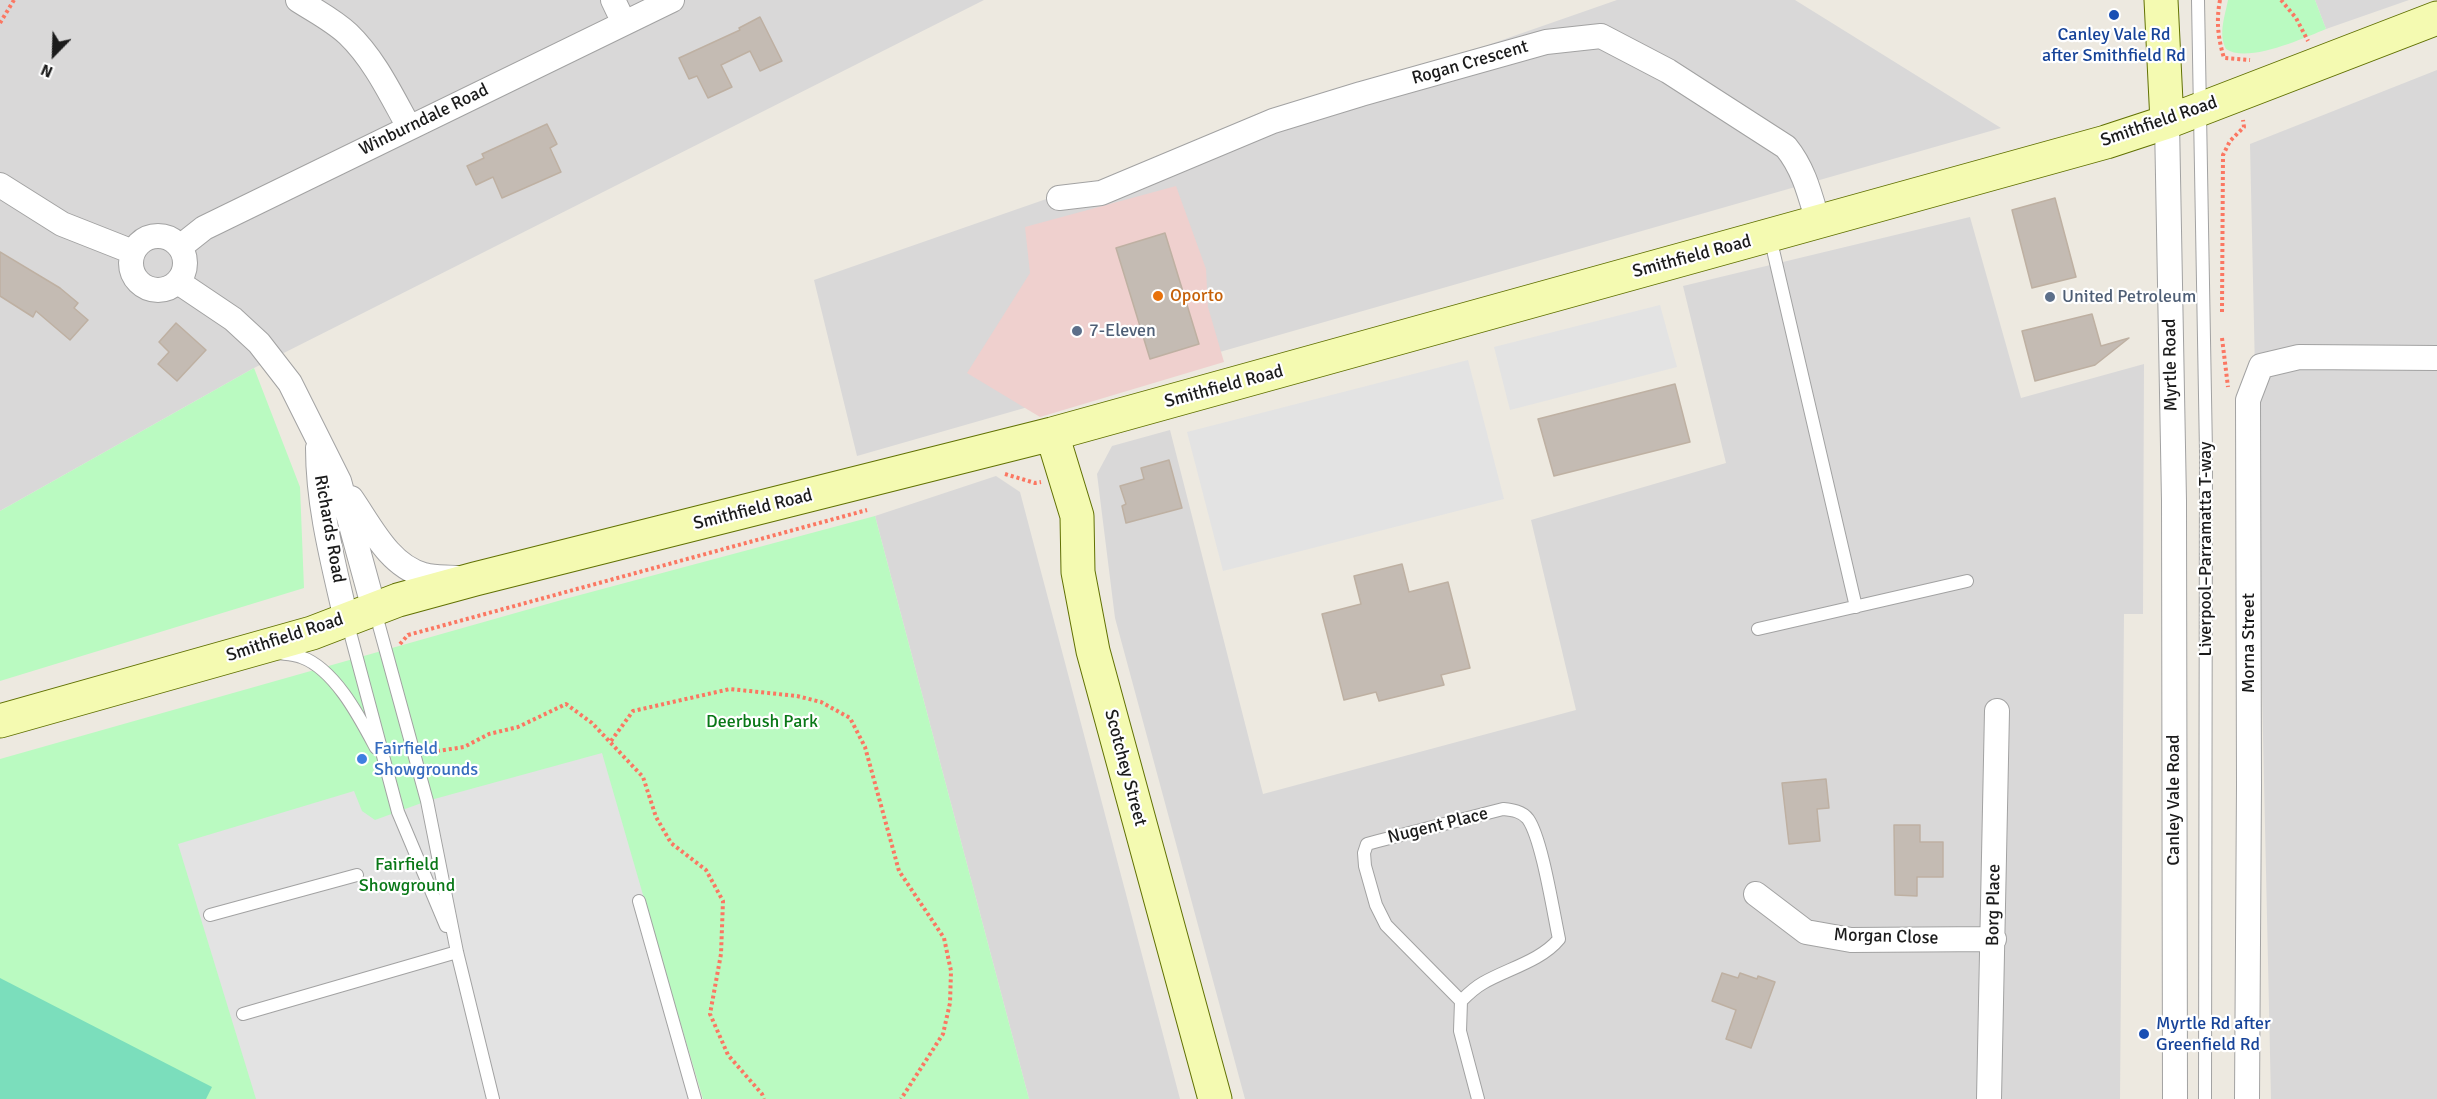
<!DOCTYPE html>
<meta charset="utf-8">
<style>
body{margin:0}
#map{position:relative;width:2437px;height:1099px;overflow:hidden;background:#ede9e0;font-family:Signika,sans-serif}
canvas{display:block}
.north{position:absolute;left:24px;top:24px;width:60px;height:60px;-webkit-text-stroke:4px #fff;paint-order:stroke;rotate:203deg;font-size:16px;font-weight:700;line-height:24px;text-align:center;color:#1b1b1b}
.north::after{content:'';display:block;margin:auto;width:21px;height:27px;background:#1b1b1b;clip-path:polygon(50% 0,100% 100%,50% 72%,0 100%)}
</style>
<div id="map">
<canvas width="2437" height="1099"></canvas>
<div class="north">N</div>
</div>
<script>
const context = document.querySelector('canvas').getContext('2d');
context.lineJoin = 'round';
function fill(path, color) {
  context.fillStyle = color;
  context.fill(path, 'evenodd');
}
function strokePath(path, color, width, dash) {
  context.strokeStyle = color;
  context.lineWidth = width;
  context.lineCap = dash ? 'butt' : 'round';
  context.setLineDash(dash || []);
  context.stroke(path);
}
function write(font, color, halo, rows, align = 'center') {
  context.font = font + ' Signika,sans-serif';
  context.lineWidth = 4.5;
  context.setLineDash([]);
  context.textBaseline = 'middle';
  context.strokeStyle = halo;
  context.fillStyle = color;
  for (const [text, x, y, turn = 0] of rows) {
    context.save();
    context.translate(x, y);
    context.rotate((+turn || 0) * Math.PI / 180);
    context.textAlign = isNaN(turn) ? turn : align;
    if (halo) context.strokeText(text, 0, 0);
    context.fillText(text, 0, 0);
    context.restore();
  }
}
fill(new Path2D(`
 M0,0H984L254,368L0,511Z
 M1617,0H1795L2001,128L857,456L814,280Z
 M2315,0H2409L2326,29Z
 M2437,70V1099H2271L2250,144Z
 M1970,217L2021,398L2144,364L2143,614H2124L2120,1099H1245L1115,618L1097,474L1112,446L1170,430L1263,794L1576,710L1531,520L1726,463L1683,286Z
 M996,476L1020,492L1180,1099H1029L875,516Z`), '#d9d8d8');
fill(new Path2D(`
 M1176,186L1206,269L1208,307L1224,362L1040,417L967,373L1030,273L1025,227Z`), '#efd0ce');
fill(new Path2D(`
 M2228,0H2315L2326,29C2304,38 2247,64 2226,49C2218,34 2225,16 2228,0Z
 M254,368L300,487L304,588L0,681V511Z
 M875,516L1029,1099H703L663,964L699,1099H0V759L565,599Z`), '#bafac1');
fill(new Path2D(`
 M0,978L212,1087L206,1099H0Z`), '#7bdebc');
fill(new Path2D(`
 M1660,305L1677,367L1510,410L1494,347Z
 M1468,360L1504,499L1223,571L1187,432Z
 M602,753L702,1099H256L178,844L354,791L362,811L375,820L427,801Z`), '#e3e3e3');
const building = new Path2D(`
 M760,17L782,61L760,71L750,51L721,65L732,87L708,98L697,76L689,79L679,58L740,30L739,28Z
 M547,124L557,144L550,148L561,172L502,198L493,177L476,185L467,166L484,158L482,154Z
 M2055,198L2076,277L2032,288L2012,210Z
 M1165,233L1199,344L1150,359L1116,248Z
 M0,252L60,288L78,303L74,308L88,320L70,340L36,311L33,317L0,296Z
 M2092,314L2101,346L2129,338L2095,365L2035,381L2022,331Z
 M176,323L206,350L177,381L158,364L169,352L159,342Z
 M1675,384L1690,442L1554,476L1538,419Z
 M1169,460L1182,508L1126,523L1122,506L1126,504L1120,486L1144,479L1141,468Z
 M1402,564L1409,592L1448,582L1470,668L1441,675L1444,685L1379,701L1376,692L1344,700L1322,614L1361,604L1354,576Z
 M1826,779L1829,808L1817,809L1820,841L1789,844L1782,783Z
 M1894,825H1920V842H1943V877H1917V896L1895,895Z
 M1722,973L1738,978L1740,973L1757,979L1758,976L1775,982L1751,1048L1726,1039L1736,1010L1712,1001Z`);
fill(building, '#c4bbb3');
strokePath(building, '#beb0a2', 1.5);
const lane = new Path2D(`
 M2198,0L2206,452L2205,1099
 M1770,237L1856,607
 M375,611L427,801L457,952L493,1099
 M347,621L398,812L446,926
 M1758,629L1967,581
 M278,653C285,654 294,654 301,657C335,669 360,718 376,748
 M639,901L695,1099
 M210,915L357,875
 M1461,1001L1386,925L1376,905L1365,866L1364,853L1367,844L1378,841L1503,809C1512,810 1522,811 1528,819C1542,839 1553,911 1559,939C1541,961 1507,969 1483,983C1474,988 1468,994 1461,1001L1460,1031L1478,1099
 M243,1014L457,952`);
const street = new Path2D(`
 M298,0C315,11 333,20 348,34C375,60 391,95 409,127
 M613,0L624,23
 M2167,122L2174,501L2175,1099
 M0,185L62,224L133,252
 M1059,198L1101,193L1273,121L1361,94L1546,42L1601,36L1668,71L1786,147C1804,169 1810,195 1818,222
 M131 263a27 27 0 1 1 54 0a27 27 0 1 1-54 0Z
 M180,247L204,228L672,0
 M178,282L233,319L259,343L290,383L339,481L374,609
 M318,448C318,506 333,562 346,619
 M351,498C370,525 389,566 424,575C434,578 446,577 457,578
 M1756,894L1806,932L1851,940L1994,939
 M1989,1099L1997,711
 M2247,1099L2249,785L2248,400L2261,366L2299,357L2437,358`);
const secondary = new Path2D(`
 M2161,0L2167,122
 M1052,434L1077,516L1078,572L1093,651L1215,1099
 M0,721L312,633L398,600L475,579L1052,434L2106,142L2167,122L2437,18`);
strokePath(lane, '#a2a2a2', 14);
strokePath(street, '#a2a2a2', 26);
strokePath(secondary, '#617103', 35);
strokePath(new Path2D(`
 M2220,0C2216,21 2218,38 2224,58L2250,60
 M2281,0L2296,18L2308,41
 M0,23L14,0
 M2222,312L2223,155L2230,141L2244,127L2243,120
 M2222,338L2228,387
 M1005,474L1035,483L1041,482
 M400,644L408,635L867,510
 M611,741L633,711L730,689L797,696L821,702L850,718L865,747L899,871L944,938L951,971L950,1003L943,1034L901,1099
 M431,752L464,747L489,734L518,727L566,704L592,723L643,777L656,817L671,843L706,870L723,901L721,954L710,1014L728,1055L762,1094L764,1099`), '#fb7762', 4, [3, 3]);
strokePath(lane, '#fff', 12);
strokePath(street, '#fff', 24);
strokePath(secondary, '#f4fab1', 33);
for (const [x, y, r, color] of [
 [2114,15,6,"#1a4fb4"],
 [1158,296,6,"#e8710a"],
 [2050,297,6,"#5c6f8a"],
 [1077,331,6,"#5c6f8a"],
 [362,759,6,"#3f7fe0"],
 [2144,1034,6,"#1a4fb4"]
]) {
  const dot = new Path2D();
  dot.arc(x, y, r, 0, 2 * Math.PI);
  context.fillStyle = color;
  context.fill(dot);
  strokePath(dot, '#fff', 2);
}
write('18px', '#164399', '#fff', [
 ["Canley Vale Rd",2114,35],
 ["after Smithfield Rd",2114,56],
 ["Myrtle Rd after",2156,1024,"left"],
 ["Greenfield Rd",2156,1045,"left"]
]);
write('18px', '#1b1b1b', '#fff', [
 ["Rogan Crescent",1470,63,-16],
 ["Winburndale Road",424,120,-26],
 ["Smithfield Road",2159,122,-19],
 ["Smithfield Road",1692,257,-15],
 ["Myrtle Road",2171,365,-91],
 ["Smithfield Road",1224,387,-15],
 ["Smithfield Road",753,510,-14],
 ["Richards Road",329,529,80],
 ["Liverpool–Parramatta T-way",2206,549,-90],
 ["Smithfield Road",285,638,-18],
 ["Morna Street",2249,643,-90],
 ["Scotchey Street",1125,768,75],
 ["Canley Vale Road",2174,800,-90],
 ["Nugent Place",1438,826,-14],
 ["Borg Place",1994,905,-89],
 ["Morgan Close",1886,937,2]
]);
write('18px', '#c56008', '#fff', [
 ["Oporto",1170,296]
], 'left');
write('18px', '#4e5e75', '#fff', [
 ["United Petroleum",2062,297],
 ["7-Eleven",1089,331]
], 'left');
write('18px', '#097817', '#fff', [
 ["Deerbush Park",762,722],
 ["Fairfield",407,865],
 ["Showground",407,886]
]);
write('18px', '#366cbe', '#fff', [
 ["Fairfield",374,749],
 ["Showgrounds",374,770]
], 'left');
</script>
